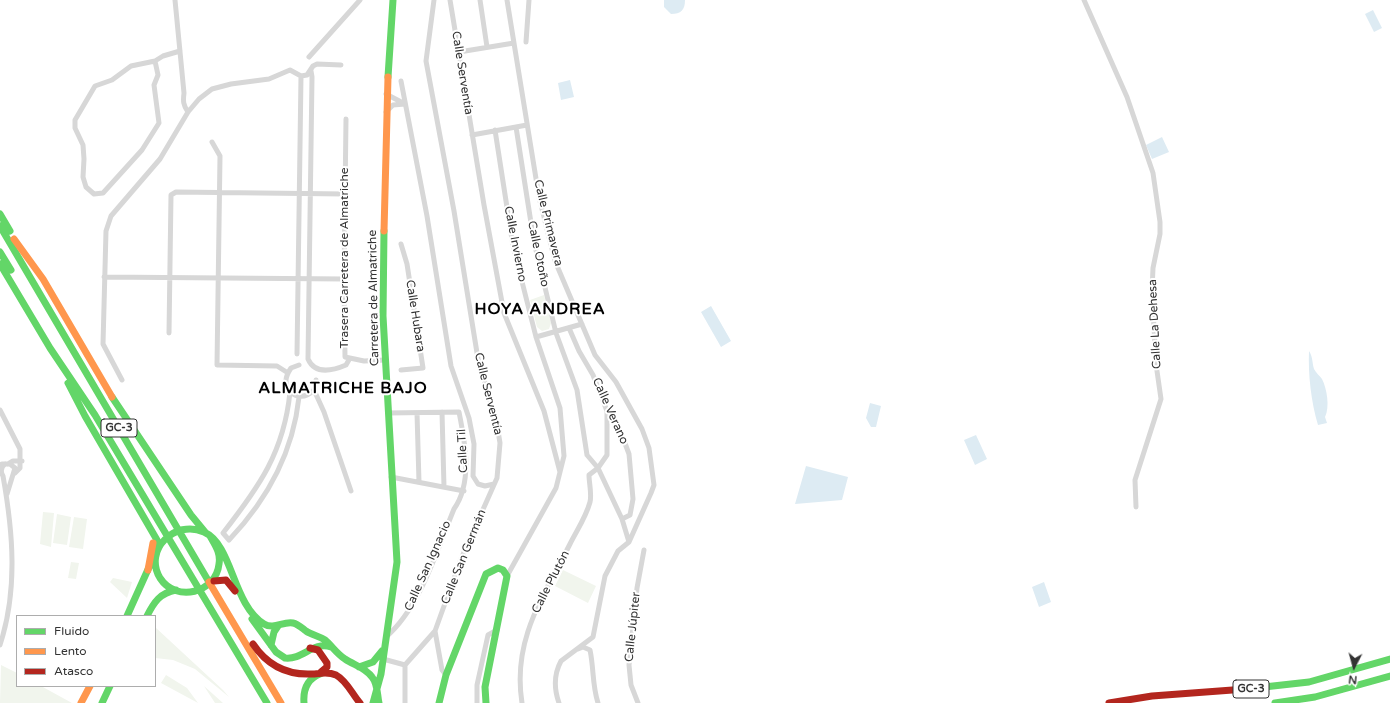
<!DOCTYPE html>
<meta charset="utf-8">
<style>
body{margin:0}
#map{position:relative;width:1390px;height:703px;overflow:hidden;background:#fff;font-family:"Varela Round",sans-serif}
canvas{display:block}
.legend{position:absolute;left:16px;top:615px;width:140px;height:72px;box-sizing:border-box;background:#fff;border:1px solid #adadad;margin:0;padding:5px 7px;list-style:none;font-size:12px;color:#333}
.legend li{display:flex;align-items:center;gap:8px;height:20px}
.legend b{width:20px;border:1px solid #adadad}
.north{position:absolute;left:1334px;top:647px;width:40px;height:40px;-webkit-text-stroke:3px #fff;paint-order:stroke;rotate:186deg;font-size:11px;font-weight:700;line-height:16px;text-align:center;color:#333}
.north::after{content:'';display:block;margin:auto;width:14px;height:18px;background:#333;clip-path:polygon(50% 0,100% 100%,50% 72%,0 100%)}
</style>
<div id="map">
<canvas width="1390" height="703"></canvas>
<ul class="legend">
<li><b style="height:5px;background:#63d668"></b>Fluido</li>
<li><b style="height:5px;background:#ff974d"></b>Lento</li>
<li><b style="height:5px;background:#b3261e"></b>Atasco</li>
</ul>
<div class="north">N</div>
</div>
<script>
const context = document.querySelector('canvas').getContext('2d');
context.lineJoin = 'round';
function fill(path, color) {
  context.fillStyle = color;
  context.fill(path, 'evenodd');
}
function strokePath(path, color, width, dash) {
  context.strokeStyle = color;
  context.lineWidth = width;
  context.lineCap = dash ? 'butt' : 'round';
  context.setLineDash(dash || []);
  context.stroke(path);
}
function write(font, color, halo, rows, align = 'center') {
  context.font = font + ' "Varela Round",sans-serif';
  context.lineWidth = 4;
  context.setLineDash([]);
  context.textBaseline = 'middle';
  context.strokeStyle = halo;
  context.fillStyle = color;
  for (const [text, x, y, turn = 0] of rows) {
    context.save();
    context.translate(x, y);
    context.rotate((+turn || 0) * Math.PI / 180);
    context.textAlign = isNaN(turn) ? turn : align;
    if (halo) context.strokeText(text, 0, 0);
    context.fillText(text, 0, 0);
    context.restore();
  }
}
fill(new Path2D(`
 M544,295L551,323L549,329L542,331L537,327L530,300Z
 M43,512L54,513L51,547L40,544Z
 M57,514L71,517L67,545L53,543Z
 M74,517L87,519L83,549L69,547Z
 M71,562L79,563L76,579L68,578Z
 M563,570L596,586L588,603L555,586Z
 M113,578L132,582L127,598L110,582Z
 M155,627L223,690L229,697L195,669L173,660L155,658Z
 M1,665L17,673V686H41L72,703H0Z
 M166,675L187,688L198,703L161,683Z
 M204,686L223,703H215Z`), '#f1f5ed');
fill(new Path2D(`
 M664,0H685C685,10 681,14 671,14L664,7Z
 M1373,10L1382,28L1374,32L1365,14Z
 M570,80L574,97L561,100L558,83Z
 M1162,137L1169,152L1152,159L1146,145Z
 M711,306L731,341L721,347L701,312Z
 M1309,351C1313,357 1312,363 1314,369C1316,373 1320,376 1322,379C1327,389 1330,407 1325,417L1327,423L1318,425C1311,402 1308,374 1309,351Z
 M870,403L881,406L876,427H871L866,418Z
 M976,435L987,459L975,465L964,440Z
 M806,466L848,477L842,500L795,504Z
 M1044,582L1051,602L1039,607L1032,587Z`), '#ddebf3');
strokePath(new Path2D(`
 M175,0L184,93C183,101 183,105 188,112
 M434,0L426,61L454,211L478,359L497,425L500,443L497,478L461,559L435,631L442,670L446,675
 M450,0L484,205L504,313L544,411L560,472
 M480,0L487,47
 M507,0L539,197L555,261L595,355L616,382L642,429L649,448L654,485L651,493L629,542L618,551L605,576L593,637L561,661C554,674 554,689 559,703
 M1084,0L1127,97L1153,173L1160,222V234L1153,268L1152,291L1156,364L1161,399L1135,480L1136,507
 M526,42L529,0
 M459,52L514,43
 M309,57L360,0
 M155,61L158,75L154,85L159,123L142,150L103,193L94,194L86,187L83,177L84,159L83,145L75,128V120L95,86L112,80L131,66L155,61L163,56L180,51
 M311,71L312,77L308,359C315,375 332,371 346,365L350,358
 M401,81L427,216L451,366L469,418L474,444L473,476L478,484L485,486L494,484
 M386,94L405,104
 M386,112L393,105L405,104
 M346,119L344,279L345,357L364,361L385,360
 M516,127L534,242L556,333L577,390L587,455L598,468L622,519L629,542
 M495,130L513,246L536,337L560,408L564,456L556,488L507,576
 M472,135L527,125
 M212,142L220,156L217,365L277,366L288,373
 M401,244L407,264L423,368L401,370
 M104,277L344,279
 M569,328L579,351L593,375L607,411L623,438L629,454L633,499L630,515L622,519
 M169,333L171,195L176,192L345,194
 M536,337L582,324
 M297,354L301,76
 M299,365L291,368C285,377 284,383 290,392C298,398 306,398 314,390L316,380
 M122,380L103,344L106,231L111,216L160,159L188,112L199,99L212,89L231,84L269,79L290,70L301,76L307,75L313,66L317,64L341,65
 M314,390L324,412L351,491
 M290,392C284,452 259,487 223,533L229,540C268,499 293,453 299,397
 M0,410L20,449V468L15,473
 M442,412L444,487
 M417,413L419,482
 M2,464H10L15,468L7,494
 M8,464L13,461H22
 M391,477L464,491
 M386,637C420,608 437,550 454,509C473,482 465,442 459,412L388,413
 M0,645C18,590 13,532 3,476C0,471 1,467 5,464
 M578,649L583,647L590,650C594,669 592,684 598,703
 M383,659L405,665
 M405,665L435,631
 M405,703V665
 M477,703V685L488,635L497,630
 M522,703C512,640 543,597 570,544C577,530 586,517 590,502C592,494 589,483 589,475L598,468L607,455V411
 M638,703L631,685L629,665L637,588L644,550`), '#d7d7d7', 5);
strokePath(new Path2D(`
 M388,77L393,0
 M0,214L10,231
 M0,226L209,582
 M0,252L11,270
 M0,264L50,348L95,415L267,703
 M68,383L85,416L157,540V550
 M112,397L191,515L205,532
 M210,536C215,545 221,553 219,564C216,593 176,603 160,578C143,550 175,519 204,532C233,545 232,604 264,624C274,630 283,621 293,623C298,624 302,628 306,631C312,635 319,636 325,640C332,646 337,654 345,659C354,665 366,668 372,677C378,684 377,694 379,703
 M127,616L150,565
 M147,616C154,602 160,593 176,590
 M252,619L276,652L285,658C303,660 313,641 331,647
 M271,645L274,632L278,626
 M359,667L373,662L382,651
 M1246,689L1309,682L1390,659
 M102,703L110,686
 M304,703C303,690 307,679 320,674
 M373,703L381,674L397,562L383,316L384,231
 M439,703L446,675L486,574L498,568L503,570L507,576L485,687L486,703
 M1275,703L1315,697L1390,676`), '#63d668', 7);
strokePath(new Path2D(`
 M384,231L388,77
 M14,239L43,279L112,397
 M148,570L153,543
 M209,582L281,703
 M81,703L90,686`), '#ff974d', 7);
strokePath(new Path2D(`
 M214,581L226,580L235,591
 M253,644C267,665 286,675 311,674C320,674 327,671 336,675C347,681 352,694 360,703
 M310,648L318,650L327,663V667L321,672
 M1109,703L1152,696L1246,689`), '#b3261e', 7);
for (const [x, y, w] of [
 [119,428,36],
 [1251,689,36]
]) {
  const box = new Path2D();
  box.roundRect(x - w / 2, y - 9, w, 18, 3);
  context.fillStyle = '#fff';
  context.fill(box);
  strokePath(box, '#333', 1);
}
write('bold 11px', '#333', null, [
 ["GC-3",119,428],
 ["GC-3",1251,689]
]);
write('12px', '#333', '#fff', [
 ["Calle Serventía",462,73,81],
 ["Calle Primavera",548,223,76],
 ["Calle Invierno",515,244,79],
 ["Calle Otoño",538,254,78],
 ["Trasera Carretera de Almatriche",345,258,-90],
 ["Carretera de Almatriche",374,298,-91],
 ["Calle Hubara",415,316,81],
 ["Calle La Dehesa",1155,324,-93],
 ["Calle Serventía",488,394,76],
 ["Calle Verano",610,411,66],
 ["Calle Til",463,451,-93],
 ["Calle San Germán",464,557,-68],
 ["Calle San Ignacio",428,566,-66],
 ["Calle Plutón",551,582,-63],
 ["Calle Júpiter",633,627,-84]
]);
context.letterSpacing = '1px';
write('bold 16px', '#000', '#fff', [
 ["HOYA ANDREA",540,310],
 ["ALMATRICHE BAJO",343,389]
]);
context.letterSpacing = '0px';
</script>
